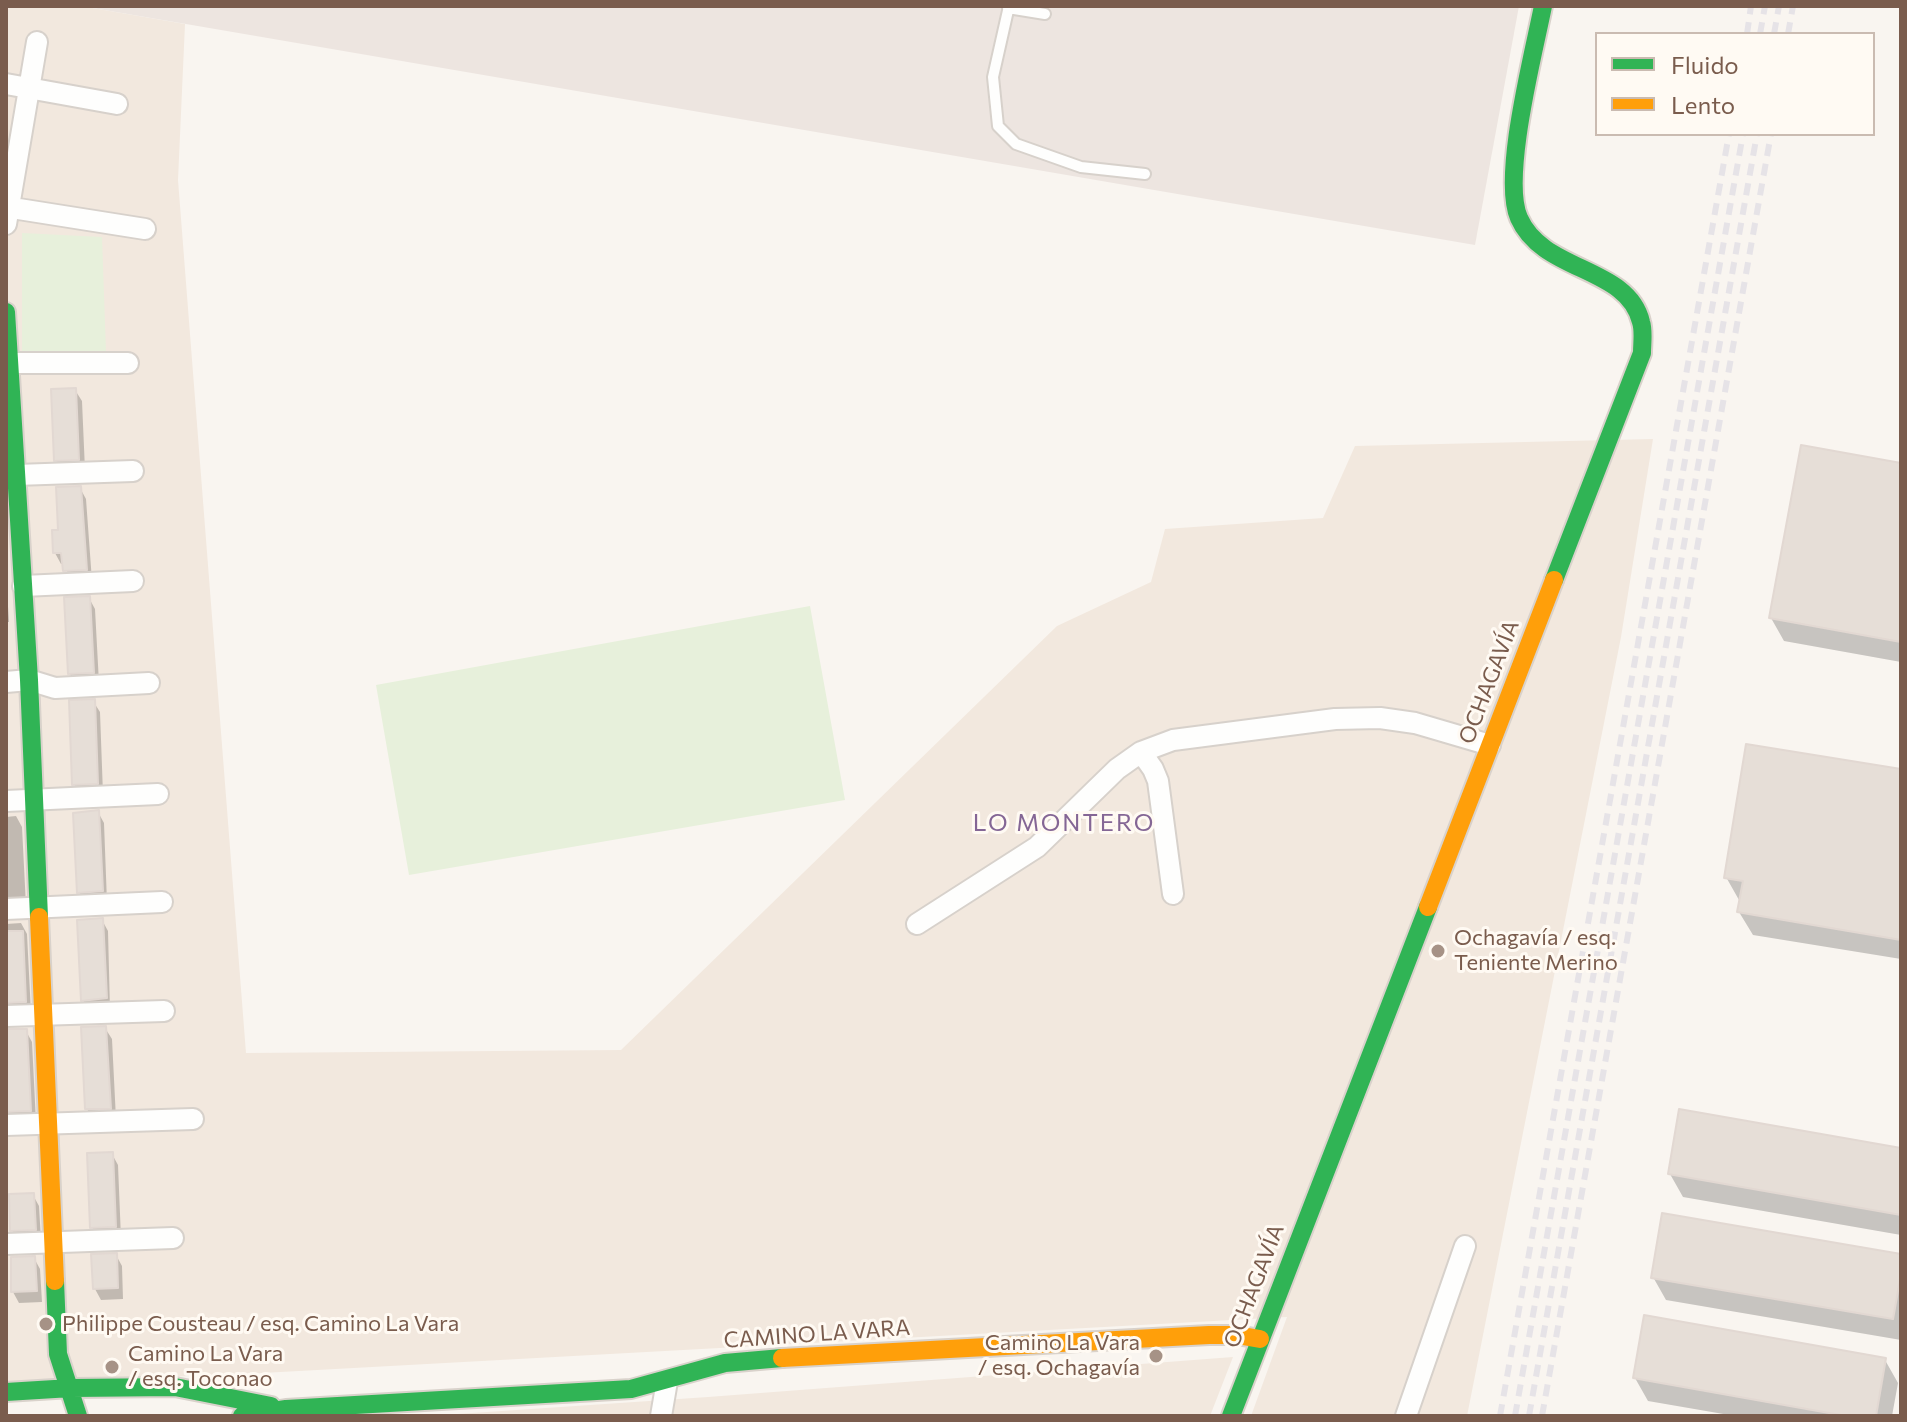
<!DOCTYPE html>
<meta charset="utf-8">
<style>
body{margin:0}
#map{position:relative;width:1907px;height:1422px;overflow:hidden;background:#f9f5f0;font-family:Commissioner,sans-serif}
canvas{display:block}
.frame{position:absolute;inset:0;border:8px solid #7a5c4d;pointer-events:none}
.legend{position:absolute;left:1595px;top:32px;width:280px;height:104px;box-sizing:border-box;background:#fffaf3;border:2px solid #cabbb1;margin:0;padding:10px 14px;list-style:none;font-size:24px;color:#7a5c4d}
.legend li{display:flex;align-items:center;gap:16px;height:40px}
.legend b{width:40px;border:2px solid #cabbb1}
</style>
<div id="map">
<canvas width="1907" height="1422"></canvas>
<div class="frame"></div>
<ul class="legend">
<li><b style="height:10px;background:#30b455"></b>Fluido</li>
<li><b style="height:10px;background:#ff9f0a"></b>Lento</li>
</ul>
</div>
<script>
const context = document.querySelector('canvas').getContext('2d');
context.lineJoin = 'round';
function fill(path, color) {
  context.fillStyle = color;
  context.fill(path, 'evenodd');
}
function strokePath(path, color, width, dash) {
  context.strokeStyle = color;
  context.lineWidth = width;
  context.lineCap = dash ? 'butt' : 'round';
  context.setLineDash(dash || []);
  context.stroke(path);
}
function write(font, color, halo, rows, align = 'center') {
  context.font = font + ' Commissioner,sans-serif';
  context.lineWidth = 6;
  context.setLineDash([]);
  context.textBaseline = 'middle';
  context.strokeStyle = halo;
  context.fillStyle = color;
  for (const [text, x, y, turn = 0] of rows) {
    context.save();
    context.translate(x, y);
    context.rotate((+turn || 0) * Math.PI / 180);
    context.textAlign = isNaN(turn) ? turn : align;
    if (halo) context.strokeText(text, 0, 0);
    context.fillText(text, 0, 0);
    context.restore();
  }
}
fill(new Path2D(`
 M6,6H81L185,24L178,180L246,1053L621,1050L1057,626L1151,582L1165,529L1323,518L1355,446L1653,439L1621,637L1467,1416H1251L1287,1317L244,1374L6,1383Z
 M1233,1357L1210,1416H428L708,1397Z`), '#f2e8de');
fill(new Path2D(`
 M81,6H1519L1475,245Z`), '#ede5e0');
fill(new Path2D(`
 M22,233L102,237L106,352L22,353Z
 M810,606L845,800L409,875L376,685Z`), '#e7f0db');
fill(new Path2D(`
 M75,390L82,401L85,470L62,471L56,460Z
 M1901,465V662L1784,641L1771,618Z
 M80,488L86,499L92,581L71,582L64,564H61L55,553L60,532Z
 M6,575L9,622H6Z
 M89,598L95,609L99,683L76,685L70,674Z
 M93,701L100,712L103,794L80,795L74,784Z
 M1901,771V959L1753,935L1739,912V900L1726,877Z
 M98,812L104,823L107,902L85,903L79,892Z
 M16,816L22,827L26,906L6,910V817Z
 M102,920L108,931L110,1010L89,1011L83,1000Z
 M21,923L27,934L31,1013L6,1010V924Z
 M105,1028L112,1039L116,1119L94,1120L87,1109Z
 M6,1030L26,1031L32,1042L36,1122H13L7,1112Z
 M1901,1150V1235L1683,1197L1670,1174Z
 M112,1154L118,1165L121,1238H98L92,1227Z
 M33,1195L39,1206L41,1240L18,1241L12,1230Z
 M116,1255L122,1266L123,1299L101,1300L95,1289Z
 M1901,1256V1340L1666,1300L1653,1277Z
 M34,1258L40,1269L42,1302L19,1303L13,1292Z
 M1885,1360L1898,1383L1892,1416H1735L1648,1401L1635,1378Z`), '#0003');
const building = new Path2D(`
 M76,388L79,460L54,461L51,389Z
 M1801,445L1901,463V642L1769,618Z
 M81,486L87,570L63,571L61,553H53L52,530H58L56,487Z
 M90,596L94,673L68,674L64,597Z
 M95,699L98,784L72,785L69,700Z
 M1746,744L1901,769V940L1737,912L1743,881L1724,878Z
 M99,810L103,891L77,893L73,813Z
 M103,918L107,998L81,1001L77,920Z
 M6,931H23L26,1002L6,1003Z
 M106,1026L111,1109H85L81,1027Z
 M6,1029H27L31,1111L6,1112Z
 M1679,1109L1901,1148V1215L1668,1174Z
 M113,1152L116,1227L90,1228L87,1153Z
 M34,1193L36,1230L10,1231L9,1194Z
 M1662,1213L1901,1254V1274L1893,1319L1651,1278Z
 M117,1253L118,1288L93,1289L91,1254Z
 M35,1256L37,1291L11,1292V1257Z
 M1644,1315L1886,1358L1876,1416H1846L1633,1378Z`);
fill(building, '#e6ded7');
strokePath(building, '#e2d8d2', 2);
const lane = new Path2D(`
 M1009,6L993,77L998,126L1016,144L1081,167L1145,174
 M1008,8L1045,14`);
const street = new Path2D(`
 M6,84L117,104
 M6,207L145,229
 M6,224L37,42
 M9,363H128
 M16,475L133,471
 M23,586L133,581
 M6,682L29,680L55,688L149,683
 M1141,752L1153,769L1158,781L1173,894
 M6,801L158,794
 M6,909L162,902
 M917,924L1037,847L1117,769L1141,752L1173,740L1335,719L1380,718L1415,723L1490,745
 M6,1016L164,1011
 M6,1125L193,1119
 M6,1244L173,1238
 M661,1416L667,1381
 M1406,1416L1465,1246`);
const fast = new Path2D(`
 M1543,6C1534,52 1501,178 1519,218C1543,273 1628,266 1641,322C1644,331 1642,343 1642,353L1554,580
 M6,312L29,680L39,917
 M55,1281L58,1354L78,1416
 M6,1392L71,1388L175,1387L271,1406
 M242,1416L286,1409L631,1389L725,1363L782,1358
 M1231,1416L1428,907`);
const slow = new Path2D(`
 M1428,907L1554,580
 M39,917L55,1281
 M782,1358L1209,1335H1237L1260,1339`);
strokePath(lane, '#d7d1cb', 14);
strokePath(street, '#d7d1cb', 24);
strokePath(fast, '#d9d2cb', 22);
strokePath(slow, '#d9d2cb', 22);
strokePath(lane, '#fefefd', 10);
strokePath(street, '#fefefd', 20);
strokePath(fast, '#30b455', 18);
strokePath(slow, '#ff9f0a', 18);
strokePath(new Path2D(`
 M1747,34L1751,6
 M1760,34L1765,6
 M1774,34L1779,6
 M1788,34L1793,6
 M1500,1416L1729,134
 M1515,1416L1743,134
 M1529,1416L1757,134
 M1542,1416L1771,134`), '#e6e3e7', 6, [12, 8]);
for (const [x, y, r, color] of [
 [1438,951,8,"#a69286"],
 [46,1324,8,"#a69286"],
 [1156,1356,8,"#a69286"],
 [112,1367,8,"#a69286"]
]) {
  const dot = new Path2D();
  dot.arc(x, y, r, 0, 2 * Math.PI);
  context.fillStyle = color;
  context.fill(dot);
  strokePath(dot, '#fffaf3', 3);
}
write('22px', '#7a5c4d', '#fffaf3', [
 ["OCHAGAVÍA",1489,682,-69],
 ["OCHAGAVÍA",1254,1286,-69],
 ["CAMINO LA VARA",817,1334,-4]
]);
write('22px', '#7a5c4d', '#fffaf3', [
 ["Ochagavía / esq.",1454,938],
 ["Teniente Merino",1454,963],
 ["Philippe Cousteau / esq. Camino La Vara",62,1324],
 ["Camino La Vara",1140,1343,"right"],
 ["/ esq. Ochagavía",1140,1368,"right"],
 ["Camino La Vara",128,1354],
 ["/ esq. Toconao",128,1379]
], 'left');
context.letterSpacing = '2px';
write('24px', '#846695', '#fffaf3', [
 ["LO MONTERO",1064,823]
]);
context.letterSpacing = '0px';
</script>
